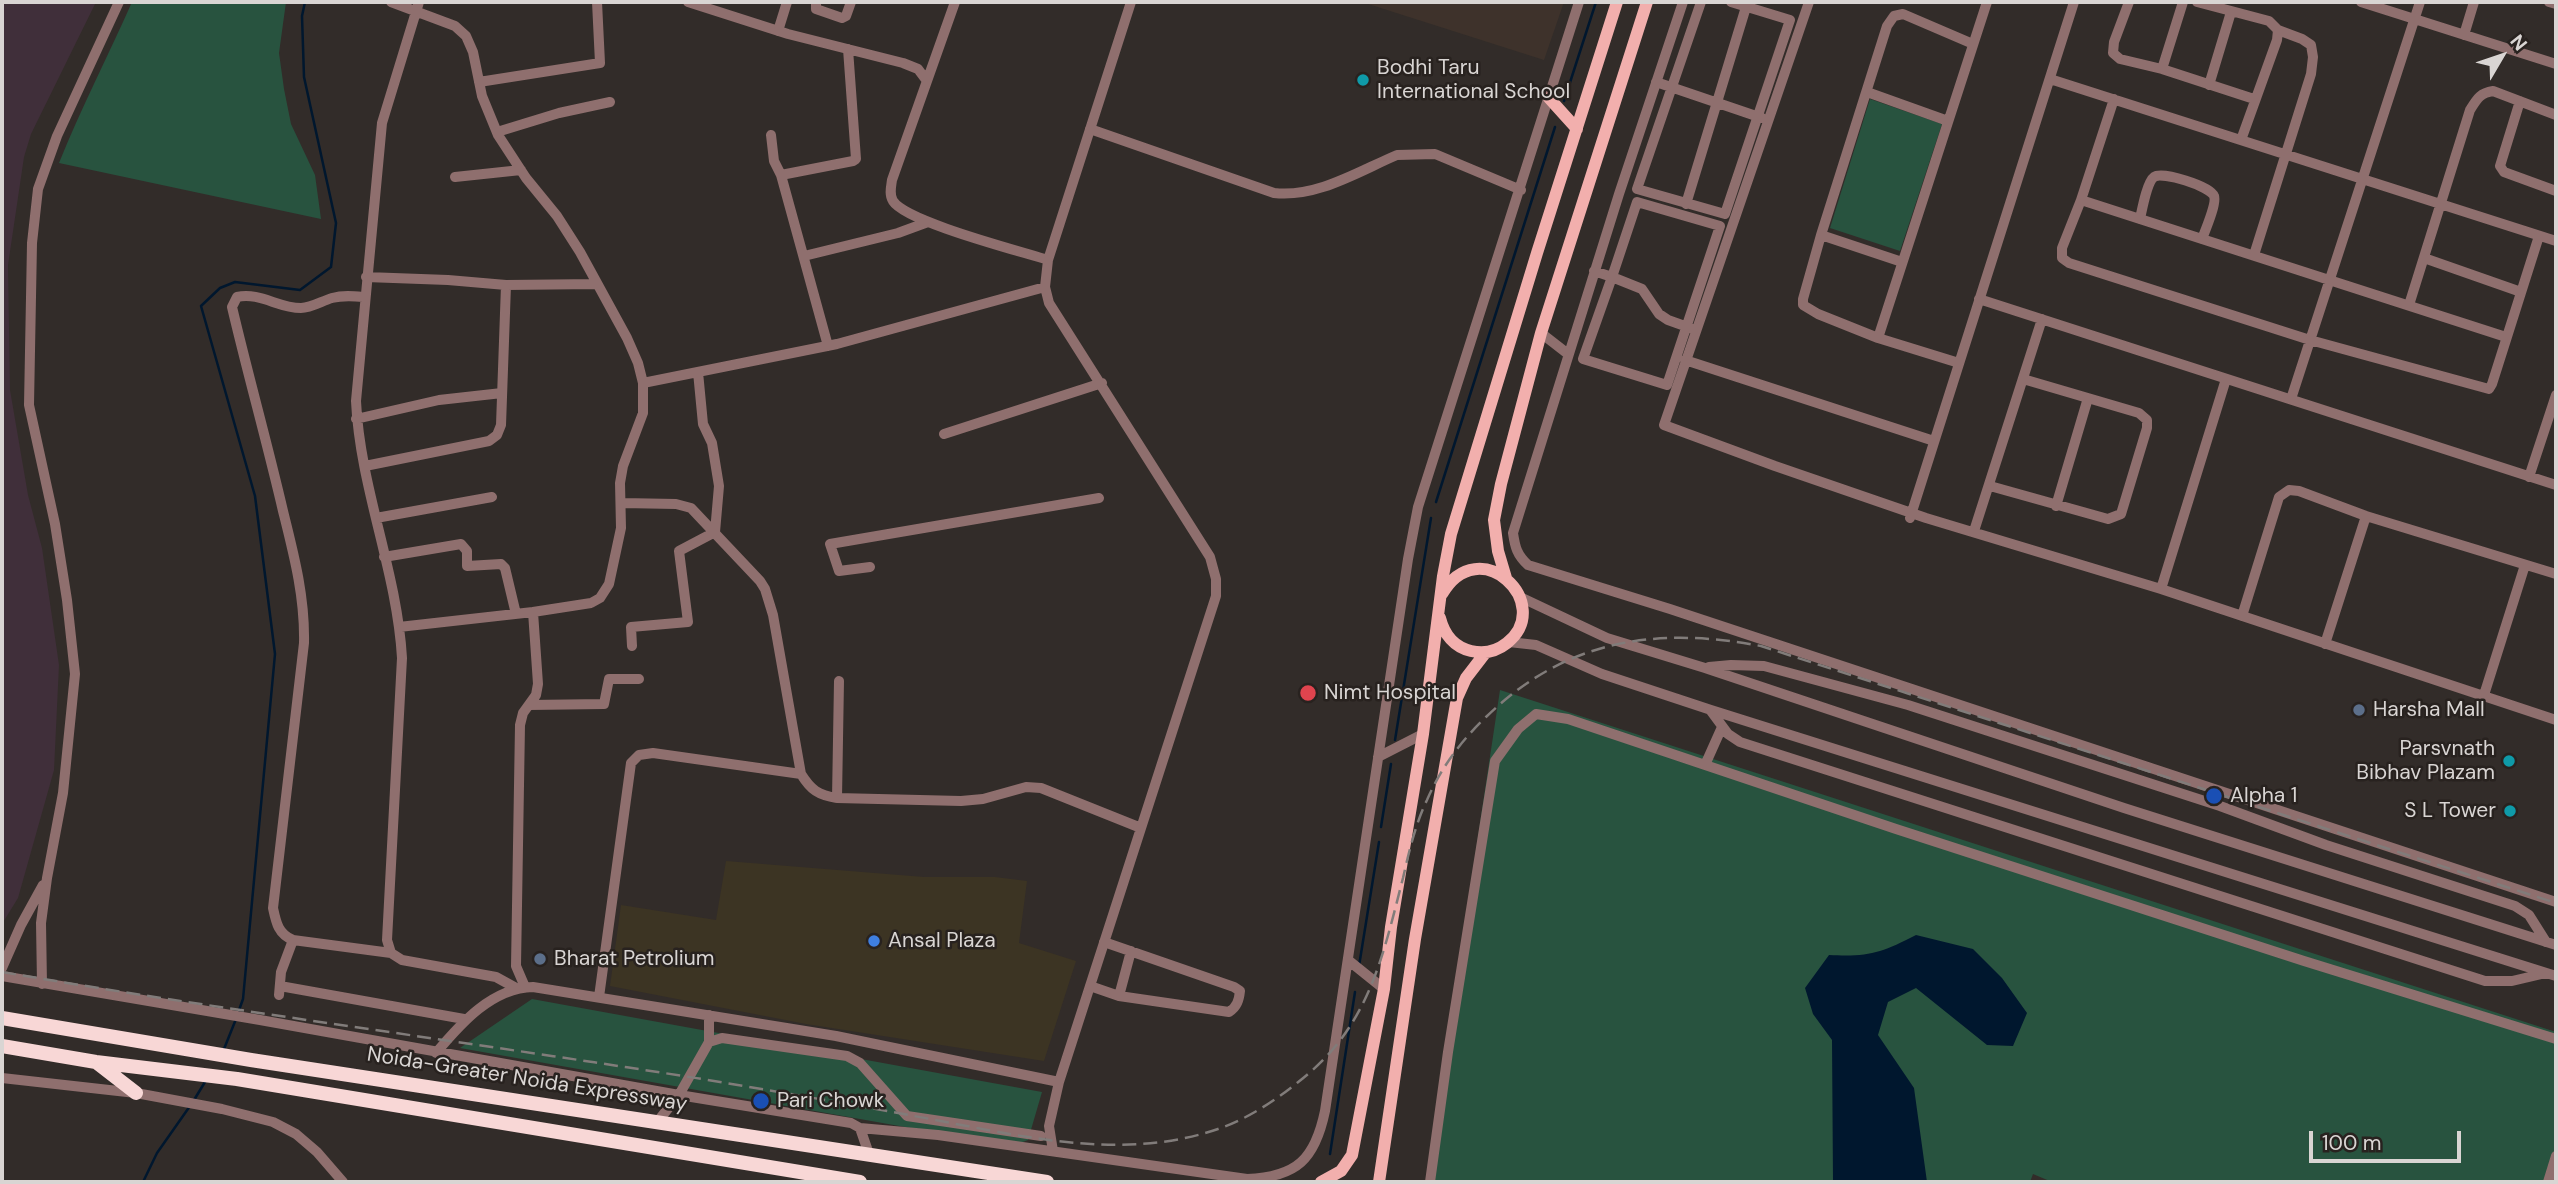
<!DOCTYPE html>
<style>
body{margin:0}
#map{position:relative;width:2558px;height:1184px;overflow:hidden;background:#322c29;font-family:"DM Sans",sans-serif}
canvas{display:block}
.frame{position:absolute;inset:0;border:4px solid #d9d5d3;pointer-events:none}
.north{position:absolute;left:2467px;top:21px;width:70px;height:70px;-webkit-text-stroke:5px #28221f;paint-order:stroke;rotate:51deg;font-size:19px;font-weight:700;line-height:28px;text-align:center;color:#d9d5d3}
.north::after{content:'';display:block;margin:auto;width:24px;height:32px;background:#d9d5d3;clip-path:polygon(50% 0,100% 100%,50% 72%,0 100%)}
.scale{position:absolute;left:2309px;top:1131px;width:152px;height:32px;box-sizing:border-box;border:4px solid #d9d5d3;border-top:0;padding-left:9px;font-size:21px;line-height:24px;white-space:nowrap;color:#d9d5d3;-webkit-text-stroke:5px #28221f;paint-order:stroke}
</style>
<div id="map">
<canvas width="2558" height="1184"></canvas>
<div class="frame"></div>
<div class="north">N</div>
<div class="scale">100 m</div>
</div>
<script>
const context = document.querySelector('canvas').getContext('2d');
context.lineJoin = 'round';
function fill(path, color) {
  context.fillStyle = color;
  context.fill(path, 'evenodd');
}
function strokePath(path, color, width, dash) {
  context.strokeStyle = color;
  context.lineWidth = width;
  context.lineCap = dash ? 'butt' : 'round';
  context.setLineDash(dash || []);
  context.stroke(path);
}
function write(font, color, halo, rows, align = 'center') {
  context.font = font + ' "DM Sans",sans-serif';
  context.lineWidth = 5;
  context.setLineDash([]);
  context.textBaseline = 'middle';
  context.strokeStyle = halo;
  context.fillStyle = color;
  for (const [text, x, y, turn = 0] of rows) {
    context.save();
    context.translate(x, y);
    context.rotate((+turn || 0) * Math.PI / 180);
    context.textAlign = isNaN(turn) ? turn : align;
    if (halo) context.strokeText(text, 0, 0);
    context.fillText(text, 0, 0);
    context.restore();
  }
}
fill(new Path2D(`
 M726,861L924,877H995L1027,881L1019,943L1076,961L1044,1061L806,1024L610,986L621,905L716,920Z`), '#3c3423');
fill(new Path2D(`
 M2,2H96L31,134L24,157L8,265L10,390L28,495L42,548L59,665L54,770L18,898L2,924Z`), '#402f3a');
fill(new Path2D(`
 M1362,2H1564L1544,60Z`), '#3e322b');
fill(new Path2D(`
 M132,2H286L279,53L284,89L291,124L315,175L321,219L59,163C81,108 108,56 132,2Z
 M1870,99L1942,124L1900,251L1830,228Z
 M1500,690L2556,1032V1182H2052L2033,1174L2030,1182H1426Z
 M532,999L1042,1092L1028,1140L1012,1146L460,1048Z`), '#28533f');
fill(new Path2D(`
 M1916,935L1973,949L2002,978L2027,1013L2013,1046L1987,1045L1916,988L1888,1002L1878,1035L1914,1088L1927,1182H1833L1832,1040L1813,1014L1805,988L1829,955C1869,957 1881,953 1916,935Z`), '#00172e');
strokePath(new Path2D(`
 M1564,101L1596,2
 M1436,502L1555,127
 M1395,740L1431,518
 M1381,827L1391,764
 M1359,966L1379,842
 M238,1013L243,999L275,654L255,496L201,306L220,288L235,282L300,290L331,267L336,223L304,77L302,16L305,2
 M224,1049L236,1019
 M194,1100L205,1082
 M1330,1154L1355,992
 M143,1182L157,1153L190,1106`), '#00172e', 2.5);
strokePath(new Path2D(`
 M391,2L455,26L466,36L473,52L482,96L498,135L526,178L557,216L580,252L627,338L638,363L643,383
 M419,2L382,123L356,401C360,488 397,571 402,658L387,940L391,953L402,960L496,977L516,988
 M688,2L788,34L903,63L918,69L927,81L892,180C891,187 889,195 893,201C906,222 1020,251 1048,260
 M816,2V9L842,18L846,16L851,2
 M1683,2L1619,194L1513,533C1515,547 1517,555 1528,565L1670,609L2556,902
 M1701,2L1637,189L1725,214L1790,20L1731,2
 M1809,2L1664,425L1775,466L1926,518L2161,589L2556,720
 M2129,2L2114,42L2113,53L2120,59L2162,69L2254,99
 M2197,2L2269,21L2278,30L2277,40L2241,140
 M2361,2L2556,64
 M2549,2L2556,4
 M778,31L787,2
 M2464,35L2474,2
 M2162,69L2183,2
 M2050,79L2556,241
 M927,81L955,2
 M479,82L600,63L597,2
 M1656,82L1762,118
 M2209,85L2231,12
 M1867,92L1948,121
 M2114,99L2081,200L2062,248V258L2069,263L2310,340L2489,389L2492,384L2539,236
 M2520,101L2500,166L2504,172L2556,191
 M1090,129L1274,193C1317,198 1359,171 1397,155L1435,154L1521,190
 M497,132L559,113L610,102
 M771,135L774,161L781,175L828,346
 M781,175L853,161L856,159L848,49
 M455,177L521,170
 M2081,200L2506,337
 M1686,204L1746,7
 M2140,219C2142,210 2147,182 2154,177C2162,171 2210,186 2214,196C2217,203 2205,231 2202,239
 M1821,235L1902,262
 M2254,255L2311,74L2313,57L2311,45L2302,39L2278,30
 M804,256L898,233L928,222
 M2424,258L2521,292
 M1594,271L1612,277L1637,202L1720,226L1667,385L1583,359L1612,277L1642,289L1659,314L1668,320L1696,330
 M366,277L448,280L506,285L597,284
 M364,297C353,296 343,295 332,298C322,301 311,308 301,308C278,308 260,292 237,297L232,307C248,375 267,442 283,511C294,555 305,597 304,643L273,908C276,922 278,934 293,940L391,953
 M1979,299L2556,485
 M2409,305L2470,110C2477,99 2480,93 2493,91L2556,115
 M1541,333L1568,354
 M1878,338L1987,2
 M1685,360L1934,441
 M1959,363L1878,338L1818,314L1803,305V299L1821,235L1887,26L1894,16L1903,14L1973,44
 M2291,399L2420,2
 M356,419L439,400L502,393
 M944,434L1102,383
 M365,466L489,441L497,435L501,425L506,285
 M2529,477L2556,395
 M1990,486L2108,519L2121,514L2147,428V420L2139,413L2023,379
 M622,503L676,504L691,508L760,581L765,589L773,615L801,774C811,790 818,795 837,798L961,801L983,799L1026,787L1041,788L1141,828
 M2056,506L2088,398
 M376,518L492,497
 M1910,518L2074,2
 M1974,531L2042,319
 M384,557L461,544L467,551V566L501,564L505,568L516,614
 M870,567L839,571L830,544L1099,498
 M2161,589L2226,379
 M1520,597L1607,638L1705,668L2124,808L2556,945
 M533,612L591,603L600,598L609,584L621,528L620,483L623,466L643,413V383L837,344L1045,287
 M2242,616L2279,497L2289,490L2299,491L2366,516L2556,574
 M399,627L533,612L538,684L536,695L523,713L520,725L516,966L525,987
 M1509,642L1536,645L1602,674L1711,710L2556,976
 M2325,644L2366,516
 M632,646L631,627L688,622L679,551L715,532L719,486L712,443L703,424L698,372
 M1709,667L1731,665L1764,666L1908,705L2220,806L2326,845L2515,906L2529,915L2546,942
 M2484,695L2525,565
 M529,705L604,704L609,679H639
 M1711,711L1728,734L1740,742L2485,981H2512L2546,973
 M1378,757L1423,734
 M1705,765L1722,727
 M837,798L839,681
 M1348,960L1384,989
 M2,968L21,925L43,885
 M2,976L260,1020L679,1095L709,1042L722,1038L847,1056L860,1063L907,1116L1041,1136
 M42,984L41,923L47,878L63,793L75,674L67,600L55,524L29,405L32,243L38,189L57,136L119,2
 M280,986L464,1019
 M1090,986L1119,996L1229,1012C1237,1007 1239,1000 1240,991L1234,987L1104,942
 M279,995L281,972L293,940
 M1119,996L1131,951
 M599,997L631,763L639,755L653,753L801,774
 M709,1042V1015
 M436,1053C461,1023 492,988 533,987L836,1036L1059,1082
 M2,1078L136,1093L222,1109L273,1122L296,1134L317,1152L343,1182
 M658,1121L679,1095L851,1123L860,1128L938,1135L1247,1179C1297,1177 1315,1159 1325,1111L1408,559L1418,507L1579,2
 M860,1128L869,1154
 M1053,1151L1049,1126L1059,1082L1216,596V579L1210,557L1049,303L1045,287L1048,260L1131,2
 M1430,1182L1448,1052L1495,761L1518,729L1536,714L1568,719L1896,829L2304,961L2556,1039
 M2548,1182L2556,1156`), '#8f6f6e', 10);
strokePath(new Path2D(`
 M1549,98L1577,129
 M1506,578L1498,551L1494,520L1501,484L1541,333L1647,2
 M1440,618C1444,634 1454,647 1471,651C1484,654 1497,651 1507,643C1556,604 1479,530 1442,594
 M1321,1182L1341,1171L1352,1155L1384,989L1391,927L1423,734L1443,576L1451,534L1537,253L1617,2
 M1379,1182L1415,939L1457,698L1466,678L1486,652`), '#f2afad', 12);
strokePath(new Path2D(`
 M2,1018L251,1060L1047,1182
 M2,1046L96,1062L237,1079L860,1182
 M96,1062L136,1093`), '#f8d7d6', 14);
strokePath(new Path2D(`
 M2,972C235,1012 469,1042 702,1079C773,1091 844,1103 914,1116C1014,1134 1119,1163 1218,1129C1247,1119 1273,1102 1297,1083C1368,1029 1382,960 1403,878C1409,852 1415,825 1427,800C1441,768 1460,742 1486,717C1565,640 1655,626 1761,646L2556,903`), '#817c7a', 2.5, [14, 7]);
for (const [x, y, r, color] of [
 [1363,80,7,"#0f9aa8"],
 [1308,693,9,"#e0444e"],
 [2359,710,7,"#5c6f8a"],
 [2509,761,7,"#0f9aa8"],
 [2214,796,9,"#1a4fb4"],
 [2510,811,7,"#0f9aa8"],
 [874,941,7,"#3f7fe0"],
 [540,959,7,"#5c6f8a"],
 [761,1101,9,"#1a4fb4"]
]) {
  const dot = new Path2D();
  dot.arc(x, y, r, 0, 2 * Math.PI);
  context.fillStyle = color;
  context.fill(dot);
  strokePath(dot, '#28221f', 2.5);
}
write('21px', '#d9d5d3', '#28221f', [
 ["Bodhi Taru",1377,68],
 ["International School",1377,92],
 ["Nimt Hospital",1324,693],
 ["Harsha Mall",2373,710],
 ["Parsvnath",2495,749,"right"],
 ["Bibhav Plazam",2495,773,"right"],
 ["Alpha 1",2230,796],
 ["S L Tower",2496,811,"right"],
 ["Ansal Plaza",888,941],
 ["Bharat Petrolium",554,959],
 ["Pari Chowk",777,1101]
], 'left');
write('21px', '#d9d5d3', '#28221f', [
 ["Noida-Greater Noida Expressway",527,1080,9]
]);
</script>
